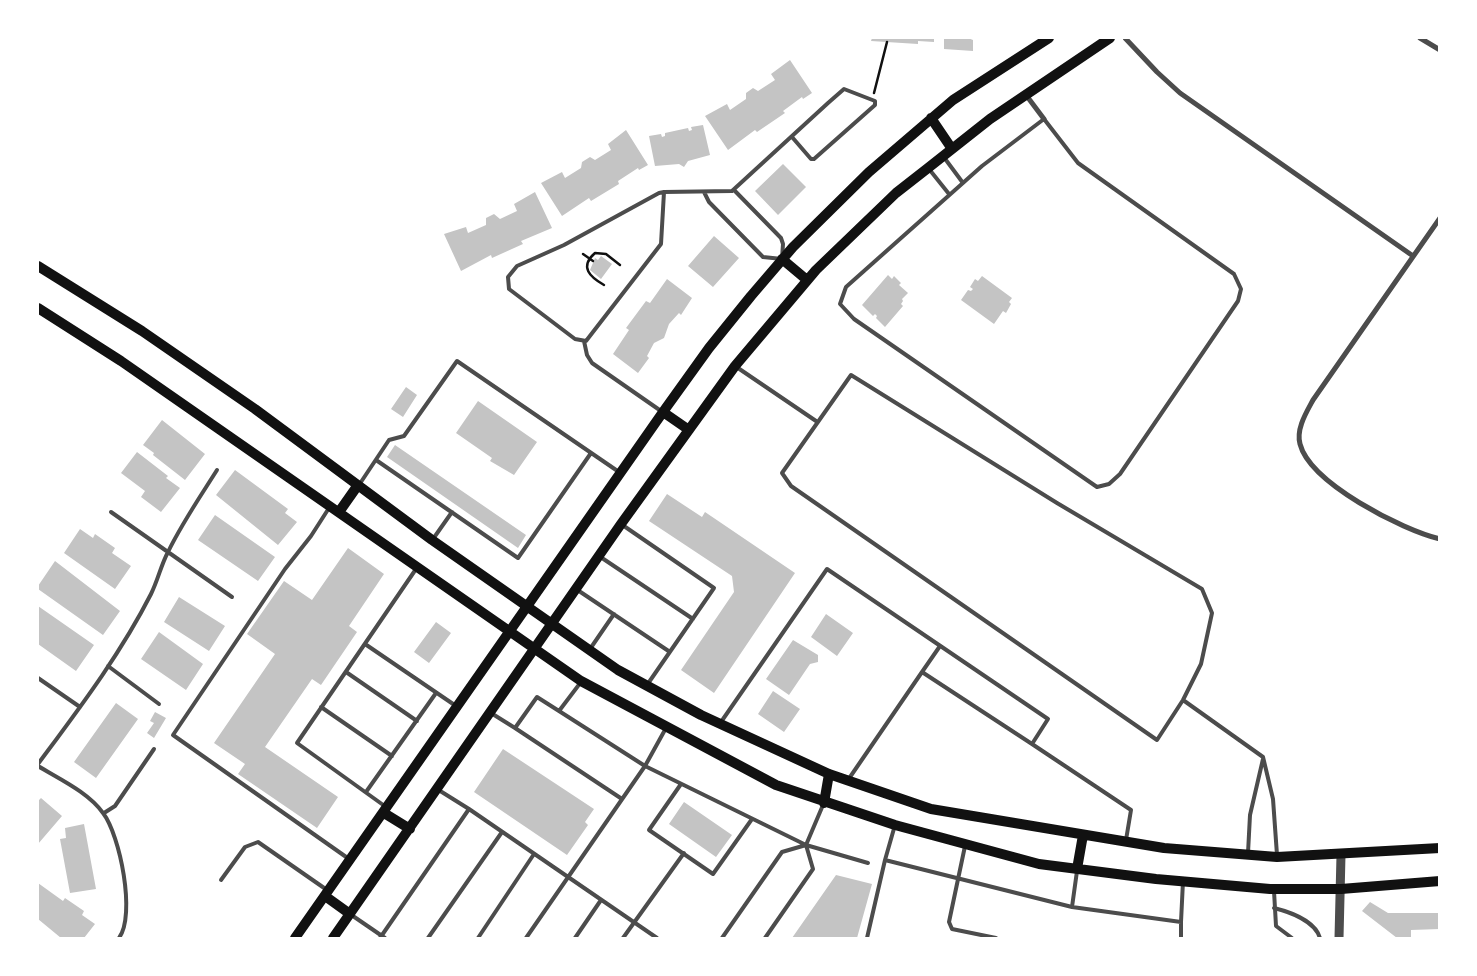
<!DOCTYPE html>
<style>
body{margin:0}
#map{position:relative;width:1477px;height:976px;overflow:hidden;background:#fff;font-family:Jost,sans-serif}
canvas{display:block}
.frame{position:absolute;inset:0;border:39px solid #fff;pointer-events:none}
</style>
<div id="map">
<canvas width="1477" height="976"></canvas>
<div class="frame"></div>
</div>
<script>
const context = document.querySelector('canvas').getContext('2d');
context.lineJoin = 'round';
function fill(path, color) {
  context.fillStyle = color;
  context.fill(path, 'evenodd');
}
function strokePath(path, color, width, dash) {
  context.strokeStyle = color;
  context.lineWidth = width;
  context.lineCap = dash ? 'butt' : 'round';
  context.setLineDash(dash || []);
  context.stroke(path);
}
fill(new Path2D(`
 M872,38H934V42L918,41V44L871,41Z
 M950,38H968L973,40V51L944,49V39Z
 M790,60L812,93L803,99L802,97L783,111L785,113L757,132L755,130L728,150L705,116L727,104L730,110L746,99V93L753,88L758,91L775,80L771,74Z
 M703,125L710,155L688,161L684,167L679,164L655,166L649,136L661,134L662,137L665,136V133L688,128L689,131L692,130L691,127Z
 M626,130L648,165L639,170L638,168L618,181L619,184L591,201L589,198L562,216L541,183L562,172L565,178L581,168L582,162L590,157L595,160L611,150L608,144Z
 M783,164L806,187L778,215L755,191Z
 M535,192L552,228L521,241L523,244L492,258L491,255L461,271L444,234L466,227L468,233L486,225V218L494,214L500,219L517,211L514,204Z
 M714,236L739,258L713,287L688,266Z
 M601,256L612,264L601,279L590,270L595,258L598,260Z
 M888,275L892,279L894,276L901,283L899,285L908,293L902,299L903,301L901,304L903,306L885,327L876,318L877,316L875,314L873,316L862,305Z
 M982,276L1012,298L1009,302L1011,304L1006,313L1003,311L994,324L961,300L968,290L971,291L973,289L970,287L975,279L978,281Z
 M667,279L692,298L681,315L679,313L669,324L664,338L654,343L647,356L649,358L638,373L613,354L629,330L626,328L646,301L650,303Z
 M406,387L417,395L403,417L391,409Z
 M478,401L537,442L514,475L490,461L492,458L456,433Z
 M162,420L205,454L185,480L153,455L154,453L143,445Z
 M395,445L526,535L518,548L387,457Z
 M137,452L168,476L166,478L180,488L161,512L141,497L145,491L121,473Z
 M235,470L288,509L285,513L297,522L278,545L216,495Z
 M667,494L702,517L705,512L795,573L714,693L681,670L734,592L732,576L649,521Z
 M215,515L275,557L258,581L198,540Z
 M80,529L93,538L95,534L115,548L112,553L131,566L115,589L64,553Z
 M348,548L384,574L349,626L357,632L321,685L312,679L265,747L338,797L317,828L238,774L245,764L214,743L275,654L247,634L284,581L312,600Z
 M55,561L120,611L103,635L38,589V586Z
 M179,597L225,626L209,651L164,622Z
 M38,606L94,645L76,671L38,644Z
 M826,614L853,633L837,656L811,637Z
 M436,622L451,633L429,663L414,652Z
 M159,632L203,664L186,690L141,659Z
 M793,640L818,655V662L810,664L789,695L766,679Z
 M773,691L800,709L784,732L758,714Z
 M116,703L138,719L96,778L74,762Z
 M155,712L166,718L154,738L147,733L154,723L150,721Z
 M503,749L594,809L585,822L588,825L567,855L474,792Z
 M41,798L62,816L38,844V801Z
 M684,802L732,835L716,857L669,824Z
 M84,824L96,889L70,893L60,839L66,838L65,828Z
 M836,875L872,884L857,938H792Z
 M38,883L63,901L65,898L84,911L82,915L95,924L84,938H61L38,919Z
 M1370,902L1388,913H1440V929L1411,930V938H1397L1362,911Z`), '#c4c4c4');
strokePath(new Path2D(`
 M874,93L887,42
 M583,254L593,261
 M604,285C590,277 579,267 595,253L606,254L620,265`), '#111', 2.5);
strokePath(new Path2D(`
 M1044,119L1078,163L1234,274L1241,289L1238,301L1120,474L1109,484L1097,487L854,319L840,304L846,287L982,166Z
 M943,156L963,183
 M929,169L949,194
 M664,192L661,244L586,341L575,339L509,289L508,277L517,266L564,245L659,193L664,192L732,191L828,103L844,89L875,101V105L814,159H811L792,137
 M704,192L709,202L763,257L782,259L783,244L781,238L734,190
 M584,341L587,355L592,363L661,411
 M735,366L816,421
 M851,375L1057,503L1202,589L1212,613L1201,664L1183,700L1157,740L791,486L782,473Z
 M376,460L518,558L591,453
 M359,485L389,440L404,436L457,361L619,472
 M329,508L311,536L285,569L173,735L349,859
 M111,512L232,597
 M621,524L714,588L647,685
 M433,539L452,512
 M599,556L693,619
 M576,589L670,652
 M365,644L456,706
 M590,649L614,614
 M108,666L159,704
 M346,672L417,721
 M38,678L80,707
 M581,682L559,711L645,766L806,845L868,863
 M1183,700L1263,757L1273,799L1277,855
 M321,707L392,756
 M559,711L537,697L515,728L622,799
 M491,713L515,728
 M721,722L827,569L1048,719L1032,744L922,672L940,646
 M1032,744L1131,810L1126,840
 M38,764C78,710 120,655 151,594C158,580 161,565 168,552C182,523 200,497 217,470
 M38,766C59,779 88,792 103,813C120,835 136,915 119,938
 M848,780L922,672
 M681,784L649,830L713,874L752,819
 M437,789L469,809
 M366,792L436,693
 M386,807L297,743L416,569
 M104,813L115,806L154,749
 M895,825L885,860L1072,907L1181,922V938
 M965,846L949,922L952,929L996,938
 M1248,853L1250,815L1263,759
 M221,880L245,847L258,842L327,890
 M1274,891L1276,926L1292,938
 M1072,907L1077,871
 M1274,908C1290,912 1315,921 1320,938
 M350,914L385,938
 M1181,922L1183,881
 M380,938L469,809L657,938
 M428,938L502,832
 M478,938L534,854
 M526,938L645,766L666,728
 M575,938L601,900
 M623,938L684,853
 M722,938L782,852L806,845L823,805
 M765,938L813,869L806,845
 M867,938L885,860`), '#4c4c4c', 4);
strokePath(new Path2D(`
 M1125,38L1157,72L1180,93L1413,256
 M1420,38L1440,50
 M1026,95L1044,119
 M1440,218L1313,400C1306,413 1296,429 1300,444C1310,483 1402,530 1440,539`), '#4c4c4c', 5);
strokePath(new Path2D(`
 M1339,938L1341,855`), '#4c4c4c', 9);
strokePath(new Path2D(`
 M931,118L952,149
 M782,259L807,280
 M38,266L142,331L255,409L432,540L618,670L701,715L829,774L931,809L1164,848L1277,857L1440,848
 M38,308L121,361L581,681L776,785L895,825L1039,864L1156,879L1270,889H1341L1440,881
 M663,412L689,430
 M339,512L358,485
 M824,803L829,774
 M384,813L410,829
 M1077,869L1083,835
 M325,896L350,914
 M295,938L663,412L709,348L751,296L793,247L869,172L953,100L1049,38
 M333,938L621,524L735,366L816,270L896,193L928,168L990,119L1110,38`), '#111', 10);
</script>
